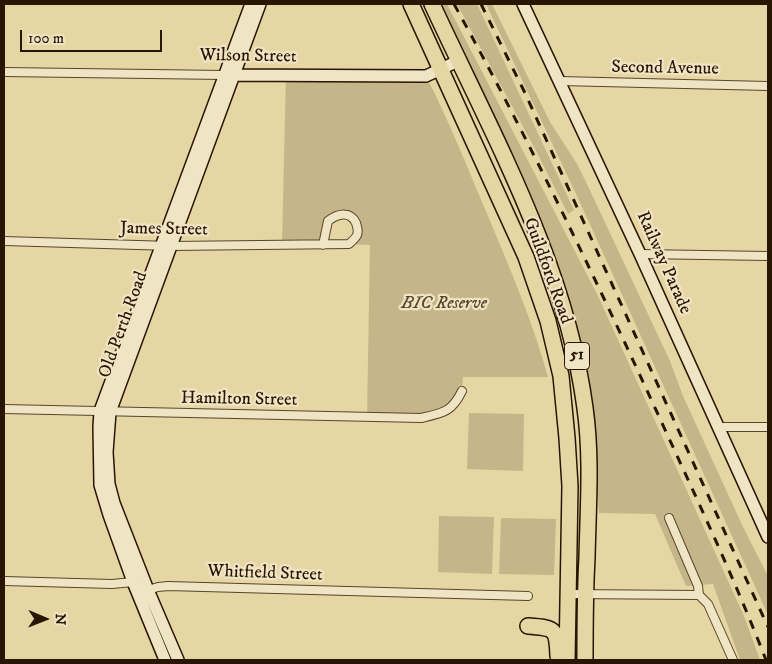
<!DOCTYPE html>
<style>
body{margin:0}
#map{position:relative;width:772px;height:664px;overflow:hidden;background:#e6d6a3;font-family:"IM FELL DW Pica",serif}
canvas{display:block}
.frame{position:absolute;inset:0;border:5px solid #2a1503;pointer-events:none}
.north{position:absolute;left:20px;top:594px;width:50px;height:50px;-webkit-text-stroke:4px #efe4c3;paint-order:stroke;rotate:91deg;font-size:14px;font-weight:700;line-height:20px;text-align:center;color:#2a1503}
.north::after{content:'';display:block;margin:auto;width:18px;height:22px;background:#2a1503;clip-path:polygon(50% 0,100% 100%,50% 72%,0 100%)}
.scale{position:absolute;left:20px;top:30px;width:142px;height:22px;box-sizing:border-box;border:2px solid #2a1503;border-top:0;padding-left:6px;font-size:15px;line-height:18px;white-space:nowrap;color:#2a1503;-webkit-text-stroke:4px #efe4c3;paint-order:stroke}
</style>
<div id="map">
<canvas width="772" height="664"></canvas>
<div class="frame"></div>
<div class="north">N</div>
<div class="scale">100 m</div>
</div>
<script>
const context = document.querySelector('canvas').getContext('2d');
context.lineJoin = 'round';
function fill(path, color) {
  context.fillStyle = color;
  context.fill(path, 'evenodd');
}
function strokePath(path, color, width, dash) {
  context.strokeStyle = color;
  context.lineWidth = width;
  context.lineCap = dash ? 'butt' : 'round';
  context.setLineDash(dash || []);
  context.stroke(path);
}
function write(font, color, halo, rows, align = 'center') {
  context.font = font + ' "IM FELL DW Pica",serif';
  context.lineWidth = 4.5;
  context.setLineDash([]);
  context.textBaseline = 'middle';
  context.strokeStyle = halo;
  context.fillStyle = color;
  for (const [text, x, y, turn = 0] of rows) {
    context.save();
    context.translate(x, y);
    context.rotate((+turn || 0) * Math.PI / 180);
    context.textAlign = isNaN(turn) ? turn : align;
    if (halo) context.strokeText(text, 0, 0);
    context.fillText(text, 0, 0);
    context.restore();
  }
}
fill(new Path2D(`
 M436,4H447L598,296L713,548L744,616L760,660H740L713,584L686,586L655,514L599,513L594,447L581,354Z
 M457,4H477L574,210L568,214L534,147Z
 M486,4H492L550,122L577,164L586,182L670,361L683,396L743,527L768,576V615L577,196Z
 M286,75L426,76C448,119 466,164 485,209C508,264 532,319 548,377H463L462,391L442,414L367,417L370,245L349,244L358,227L348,215L328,221L323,245H282Z
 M469,413L524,414L523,471L467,469Z
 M439,516L494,517L492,574L438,572Z
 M501,518L556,519L554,575L499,574Z`), '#c6b588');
const street = new Path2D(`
 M4,72L224,75
 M560,81L768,86
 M4,241L171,246L349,244C351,242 356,238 357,235C359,231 357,227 356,223C350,210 337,214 328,221L323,245
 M640,254L768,256
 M4,409L421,418C443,413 452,412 462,391
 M717,427H768
 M669,518L698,586L699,595
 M4,581L112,584L133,582L136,583
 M146,589L148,590L158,587L168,586L528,596
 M568,594L699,595
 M699,595L708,604L733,660`);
const secondary = new Path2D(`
 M523,4L640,254L768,537
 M225,75L426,76L458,61
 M165,660L133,582L109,515L100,485L99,427L100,411L251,4
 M178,660L148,590L114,503L109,484L107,452L110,412L260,4`);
const highway = new Path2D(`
 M411,4L526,257L548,321L561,376L567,438L570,486L567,660
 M432,4C492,134 566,264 585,408C592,458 588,508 587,558C585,592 585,626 585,660
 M528,626C555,628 557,628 558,656`);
strokePath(street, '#59452b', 10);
strokePath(secondary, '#2a1503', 14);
strokePath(highway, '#2a1503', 18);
strokePath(street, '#efe4c3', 8);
strokePath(secondary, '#efe4c3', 11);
strokePath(highway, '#e6d6a3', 15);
strokePath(new Path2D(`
 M454,4C527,136 593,273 656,410C694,493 733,575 766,660
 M481,4L525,93L768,627`), '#2a1503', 3, [9, 9]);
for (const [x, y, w] of [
 [577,356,25]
]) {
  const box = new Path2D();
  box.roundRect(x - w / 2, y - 13.5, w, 27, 4);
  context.fillStyle = '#efe4c3';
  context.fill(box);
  strokePath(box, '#2a1503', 1);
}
write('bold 16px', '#2a1503', null, [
 ["51",577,356]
]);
write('18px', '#2a1503', '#efe4c3', [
 ["Wilson Street",248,57,1],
 ["Second Avenue",665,69,1],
 ["James Street",164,230,1],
 ["Railway Parade",663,263,66],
 ["Guildford Road",547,271,70],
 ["Old Perth Road",124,325,-70],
 ["Hamilton Street",239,400,1],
 ["Whitfield Street",265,574,2]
]);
write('italic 18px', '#59452b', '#efe4c3', [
 ["BIC Reserve",444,304]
]);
</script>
